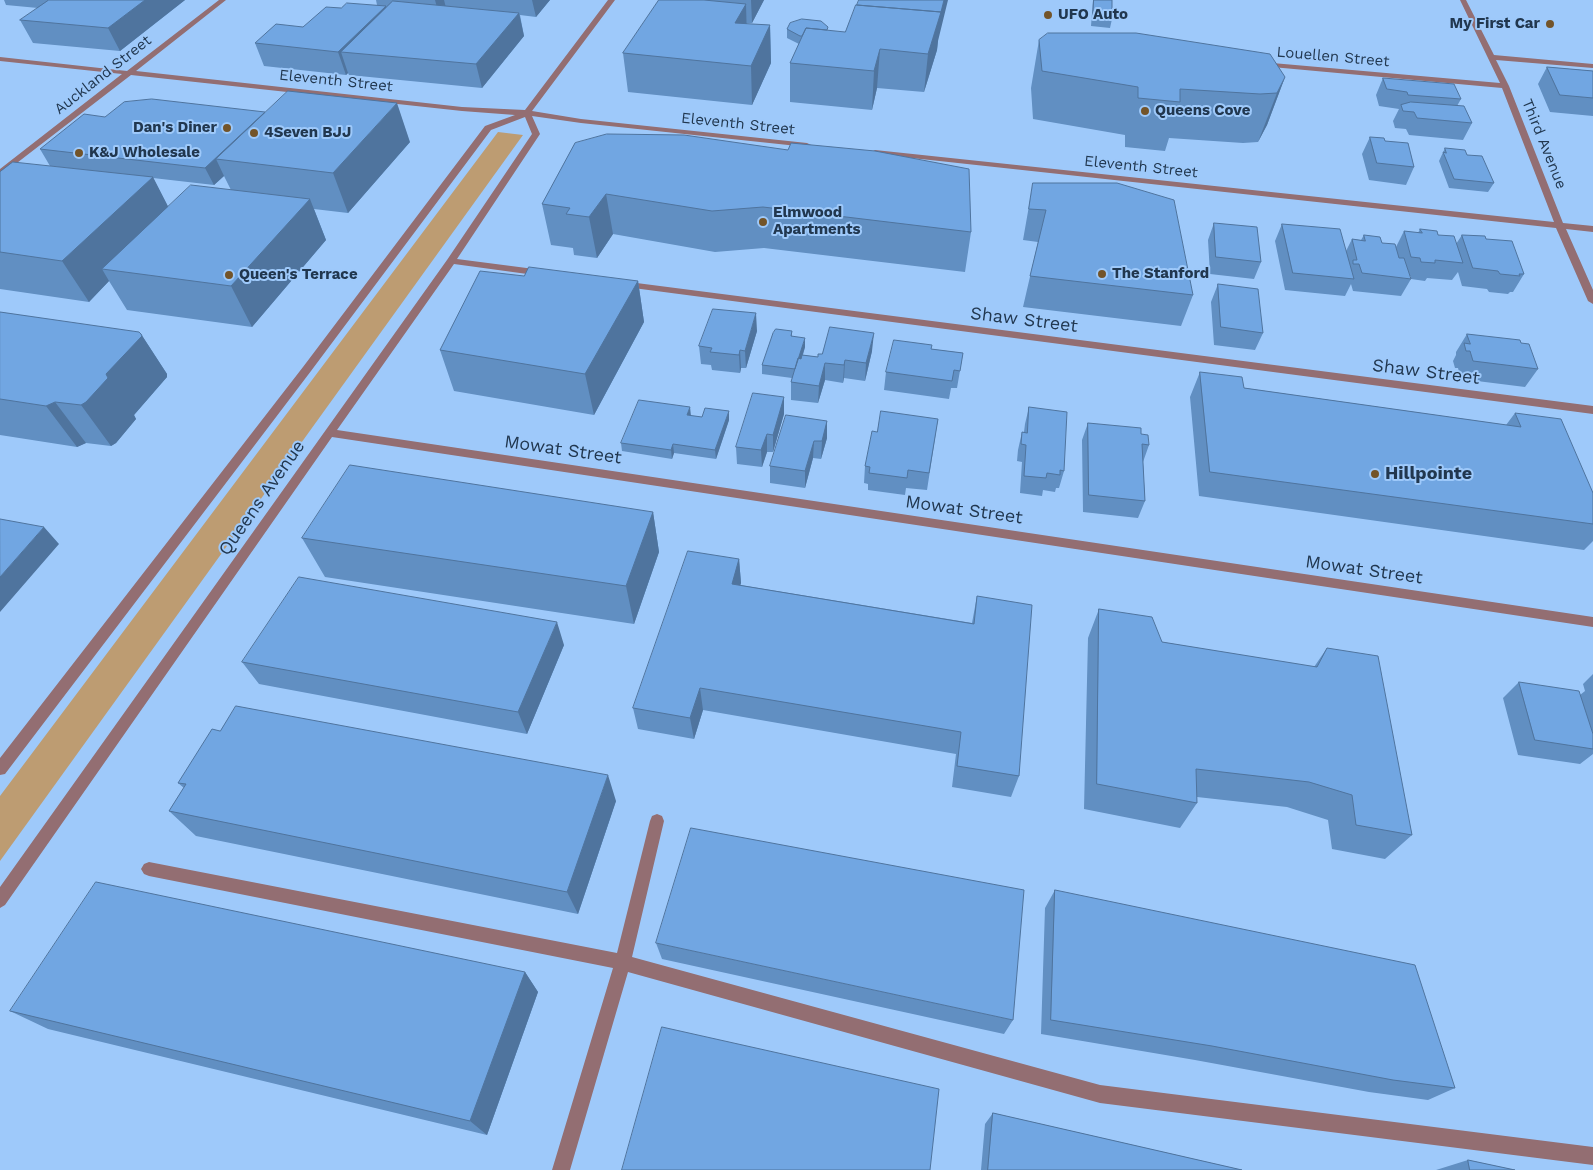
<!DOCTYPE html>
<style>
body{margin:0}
canvas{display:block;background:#9ec9fa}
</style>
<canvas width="1593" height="1170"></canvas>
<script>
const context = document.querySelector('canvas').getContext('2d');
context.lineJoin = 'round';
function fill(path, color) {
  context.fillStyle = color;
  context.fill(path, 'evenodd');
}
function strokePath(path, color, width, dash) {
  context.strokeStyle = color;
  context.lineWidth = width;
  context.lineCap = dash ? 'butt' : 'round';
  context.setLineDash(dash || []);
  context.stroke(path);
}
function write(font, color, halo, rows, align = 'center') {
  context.font = font + ' "Work Sans",sans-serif';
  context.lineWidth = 4;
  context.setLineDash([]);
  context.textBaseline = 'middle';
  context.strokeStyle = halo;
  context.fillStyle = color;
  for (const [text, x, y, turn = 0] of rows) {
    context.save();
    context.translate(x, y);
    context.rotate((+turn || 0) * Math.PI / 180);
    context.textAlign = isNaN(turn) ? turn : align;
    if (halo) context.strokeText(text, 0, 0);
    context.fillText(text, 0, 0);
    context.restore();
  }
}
fill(new Path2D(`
 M498,132L523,135L0,861V796Z`), '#bd9c72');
fill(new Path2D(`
 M219,0H226L136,71L462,107L525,110L608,0H615L532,111L581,119L807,143L811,145L807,147L581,123L532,116L540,134L457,259L542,270L547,273L542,276L454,264L337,430L1593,617V627L332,437L5,905L0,908V887L447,260L532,134L525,117L491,130L311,371L5,774L0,775V758L303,367L485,126L515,115L462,111L131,75L0,176V169L122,74L0,61V57L127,71Z
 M1460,0H1466L1494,55L1593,64V68L1496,60L1509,86L1563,223L1593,226V232L1566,229L1593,290V304L1588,301L1556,228L875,154L871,152L875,150L1554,222L1502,88L1261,66L1257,64L1261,62L1500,83Z
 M621,281L1593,406V414L618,286V282Z
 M657,814L662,816L664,821L632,957L1100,1085L1593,1147V1165L1100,1103L628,972L570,1170H552L613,968L149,876L144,874L141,869L144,864L149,862L617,953L650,821L652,816Z`), '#936e72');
fill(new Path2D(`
 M4,0H185L120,51L33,43L20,20L38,8L6,5Z
 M376,0H550L536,17L520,15L524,36L482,88L349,75L348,73L346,75L264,66L255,43L303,27L341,8L377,5Z
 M659,0H764L752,23H747V24L770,25L771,63L752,105L628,92L623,53Z
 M1093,0H1112V19L1110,28L1091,26Z
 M787,29L828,31L938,41L937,50L924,92L877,88L872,110L790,102V63L799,44L787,38Z
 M1039,40L1285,77L1267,125L1258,142L1243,143L1169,138L1165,151L1125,147V135L1033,119L1031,88Z
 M1547,67L1593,71V116L1550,112L1538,84Z
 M1383,78L1461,99L1457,106L1472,123L1463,140L1409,135L1406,129L1395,128L1393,121L1399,109L1379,106L1376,95Z
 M265,112V113L410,142L348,213L314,209L326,240L252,327L127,310L109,281L89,302L0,289V172L91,171L50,166L40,149ZM224,176L231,190L168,207L153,178L214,185Z
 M1370,137L1385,141L1414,167L1406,185L1369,180L1362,154Z
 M575,143L971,232L965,272L764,248L715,252L613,234L597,258L574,255L573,248L551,245L542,204Z
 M1445,148L1467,155L1494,183L1488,192L1449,188L1439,161Z
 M1033,183L1193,295L1181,326L1023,307L1038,242L1023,240Z
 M1214,223L1261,262L1254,279L1210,274L1208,240Z
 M1282,224L1346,251L1352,239L1361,240L1364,235L1382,243L1396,247L1404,231L1418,233L1420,229L1438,235L1456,244L1462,235L1486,239L1524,274L1513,292H1510L1508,294L1489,292L1487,289L1462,286L1458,272L1452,280L1427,278L1425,281L1411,279V276H1410L1411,279L1401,296L1353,291L1351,284L1345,296L1285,290L1275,241Z
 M524,276L638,281L644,322L594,415L454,391L440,350Z
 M1218,284L1263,333L1255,350L1214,345L1211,302Z
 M0,312L141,334L167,374V377L134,415L136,419L116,443L111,446L86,443L77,447L0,435Z
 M757,331L746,368H741L740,373L712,370L711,365L701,364L699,346Z
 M792,331V336L805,347L803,355L818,357L822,354L872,351L865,381L844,378L843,383L825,380L818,403L791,400V382L792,378L762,374V365Z
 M1467,334L1521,343L1538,369L1525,387L1461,379L1458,368H1455L1453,361L1456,355V352Z
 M931,349L963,353L957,388H951L949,399L884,390L886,372Z
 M1200,372L1244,388L1506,425L1515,413L1593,493V541L1584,550L1199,496L1190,397Z
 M784,397V414L773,452H767L762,467L737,464L736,447Z
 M1029,407L1064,471L1059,488H1056L1055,492L1043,490L1042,496L1020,493L1022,462L1017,461L1018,450L1022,432H1024L1025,424Z
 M690,416L729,420L716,459L674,453L672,459L622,451L621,443Z
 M938,419L927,490L906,488L905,495L868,490V484L864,483L865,466L877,432Z
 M827,421V438L821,459L813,458L805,488L770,483V466Z
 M1088,423L1141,434L1149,445L1143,462L1145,501L1138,518L1083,512L1082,440Z
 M653,512L659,552L634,624L325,577L302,538Z
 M739,559L741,583L740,585L972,623L977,596L1019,776L1011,797L952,787L956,754L703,710L694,739L638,729L633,708Z
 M1099,609L1162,642L1314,667L1327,648L1412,835L1385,859L1332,849L1328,820L1287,807L1197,797V803L1180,828L1084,809L1088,638Z
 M564,645L527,734L259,684L242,662Z
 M1593,674V754L1580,764L1518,755L1503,698L1519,682L1580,695L1585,691L1583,684Z
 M178,783L616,801L578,914L196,836L169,811L184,788Z
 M1055,890L1455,1088L1428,1100L1369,1092L1195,1060L1041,1034L1045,908Z
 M656,943L1013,1020L1004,1034L662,959Z
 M525,972L538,992L487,1135L48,1029L10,1011Z
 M993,1113L1242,1170H981L985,1124Z
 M1468,1160L1515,1170H1436Z`), '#618fc2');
fill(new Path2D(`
 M145,0H185L120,51L108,28Z
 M435,0H444L446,8L439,15Z
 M532,0H550L536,17Z
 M751,0H764L752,23Z
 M944,0H948L938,41L937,50L924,92L928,54Z
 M746,4L747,41L735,23Z
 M386,6L393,29L341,52L348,73L346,75L338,52Z
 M519,13L524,36L482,88L476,64Z
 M770,25L771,63L752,105L751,66Z
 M880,49L877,88L872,110L874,71Z
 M1285,77L1267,125L1258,142L1277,93Z
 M397,103L410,142L348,213L333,173Z
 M265,112L272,128L216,159L224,176L214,185L205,168Z
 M153,177L174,218L102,269L109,281L89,302L62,261Z
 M606,194L613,234L597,258L589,217Z
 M310,199L326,240L252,327L231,286Z
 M638,281L644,322L594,415L585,374Z
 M756,313L757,331L746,368L745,351Z
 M874,333L872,351L865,381L866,363Z
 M141,334L167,374V377L134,415L136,419L116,443L111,446L81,405L106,374Z
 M805,338V347L795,378V369Z
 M740,350L741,368L740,373L739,355Z
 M845,360L844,378L843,383L844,365Z
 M825,363V380L818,403L819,386Z
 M784,397V414L773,452V435Z
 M55,402L86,443L77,447L46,406Z
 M690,407L691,416L687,415Z
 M729,411V420L716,459L715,450Z
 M827,421V438L821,459L822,441Z
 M767,434V452L762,467L761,450Z
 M814,441L813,458L805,488V471Z
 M673,444L674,453L672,459L671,450Z
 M653,512L659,552L634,624L626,586Z
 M44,527L59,544L0,612V577Z
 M739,559L741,583L734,608L732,584Z
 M557,622L564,645L527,734L518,712Z
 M700,688L703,710L694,739L690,718Z
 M608,775L616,801L578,914L567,892Z
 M525,972L538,992L487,1135L470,1121Z`), '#4f749e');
const building = new Path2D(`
 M49,0H145L108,28L20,20Z
 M659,0H704L746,4L735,23L770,25L751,66L623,53Z
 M859,0H944L941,12L857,5Z
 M1094,0H1112V19L1093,18Z
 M393,1L519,13L476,64L341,52Z
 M347,3L386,6L338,52L255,43L276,24L303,27L326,7L341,8Z
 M856,5L941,12L928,54L880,49L874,71L790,63L806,28L845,32Z
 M802,19L821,21L828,27L827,30L806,28L802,36H800L787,29L790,23Z
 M1048,33H1136L1270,54L1285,77L1277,93L1260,94L1180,89V102L1138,98V87L1042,71L1039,40Z
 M1547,67L1593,71V98L1560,95Z
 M1383,78L1454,84L1461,99L1408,95L1407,92L1387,89Z
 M288,91L397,103L333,173L216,159Z
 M152,99L265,112L205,168L40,149L84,114L105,117L124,102Z
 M1411,102L1464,106L1472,123L1417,118L1414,112L1403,111L1401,105Z
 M607,134L684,135L788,150L791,143L875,151L969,169L971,232L763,207L712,211L606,194L589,217L566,214L570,208L542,204L575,143Z
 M1370,137L1384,138L1385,141L1408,143L1414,167L1377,163Z
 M1445,148L1465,150L1467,155L1482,156L1494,183L1454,179L1443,152L1446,153Z
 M13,162L153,177L62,261L0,252V172Z
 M1033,183H1117L1174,200L1193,295L1030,276L1046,210L1029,209Z
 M191,185L310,199L231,286L102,269Z
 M1214,223L1257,227L1261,262L1216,257Z
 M1282,224L1340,229L1354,279L1293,273Z
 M1420,229L1437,231L1438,235L1454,236L1463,263L1435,260V263L1421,262L1420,258L1411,257L1404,231L1422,233Z
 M1364,235L1380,237L1382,243L1395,244L1399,258H1404L1411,279L1362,273L1359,264H1353V260H1357L1352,239L1365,241Z
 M1462,235L1485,236L1486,239L1512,241L1524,274H1519L1520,276L1500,274L1498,271L1473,268Z
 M529,267L638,281L585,374L440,350L480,271L524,276Z
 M1218,284L1258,289L1263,333L1221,327Z
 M713,309L756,313L745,351L740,350L739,355L710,352L712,348L699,346Z
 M0,312L139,332L141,334L142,336L106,374L108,378L86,402L81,405L55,402L46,406L0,399Z
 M830,327L874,333L866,363L845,360L844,365L825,363L819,386L791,382L798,358L801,359L802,355L818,357V354H822Z
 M776,329L792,331L791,336L805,338L795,369L762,365L773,333Z
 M1467,334L1520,340L1521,343L1529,344L1538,369L1473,361L1470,351H1466L1464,343L1470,344Z
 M894,340L932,345L931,349L963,353L960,371L954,370L952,381L886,372Z
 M1200,372L1242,377L1244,388L1521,427L1515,413L1561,419L1593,493V524L1210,472Z
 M753,393L784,397L773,435L767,434L761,450L736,447Z
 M639,400L690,407L687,415L702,417L705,408L729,411L715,450L673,444L671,450L621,443Z
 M1029,407L1067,412L1064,471L1060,470V475L1047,473L1046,478L1024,476L1026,445L1021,444L1022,432L1027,433Z
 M881,411L938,419L929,473L908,470L907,478L869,473L870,467L865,466L872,431L877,432Z
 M786,415L827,421L822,441H814L805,471L770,466Z
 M1088,423L1141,428V434L1148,435L1149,445L1142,444L1145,501L1089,495Z
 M350,465L653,512L626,586L302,538Z
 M0,519L44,527L0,577Z
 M688,551L739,559L732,584L974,624L977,596L1032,605L1019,776L957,766L961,732L700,688L690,718L633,708Z
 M299,577L557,622L518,712L242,662Z
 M1099,609L1152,617L1162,642L1317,667L1327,648L1378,656L1412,835L1356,825L1352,795L1309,782L1196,769L1197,803L1097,784Z
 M1519,682L1579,691L1593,734V749L1535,740Z
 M236,706L608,775L567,892L169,811L186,784L178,783L212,729L220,731Z
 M691,828L1024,890L1013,1020L656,943Z
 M96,882L525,972L470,1121L10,1011Z
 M1055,890L1415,965L1455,1088L1393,1080L1212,1046L1051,1020Z
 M662,1027L939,1089L930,1170H622Z
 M993,1113L1242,1170H988Z
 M1468,1160L1515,1170H1470Z`);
fill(building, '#71a6e2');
strokePath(building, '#4f749e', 1);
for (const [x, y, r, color] of [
 [1048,15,5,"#735429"],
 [1550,24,5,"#735429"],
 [1145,111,5,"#735429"],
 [227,128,5,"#735429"],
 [254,133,5,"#735429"],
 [79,153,5,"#735429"],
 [763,222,5,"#735429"],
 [1102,274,5,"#735429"],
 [229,275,5,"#735429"],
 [1375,474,5,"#735429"]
]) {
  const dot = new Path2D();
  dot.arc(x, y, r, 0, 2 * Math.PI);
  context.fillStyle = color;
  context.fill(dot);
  strokePath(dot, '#9ec9fa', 2);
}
write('bold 15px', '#21374f', '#9ec9fa', [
 ["UFO Auto",1058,15],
 ["My First Car",1540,24,"right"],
 ["Queens Cove",1155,111],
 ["Dan's Diner",217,128,"right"],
 ["4Seven BJJ",264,133],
 ["K&J Wholesale",89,153],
 ["Elmwood",773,213],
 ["Apartments",773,230],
 ["The Stanford",1112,274],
 ["Queen's Terrace",239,275]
], 'left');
write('15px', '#21374f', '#9ec9fa', [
 ["Louellen Street",1333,57,5],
 ["Auckland Street",103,75,-38],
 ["Eleventh Street",336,81,6],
 ["Eleventh Street",738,124,6],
 ["Third Avenue",1544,144,68],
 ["Eleventh Street",1141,167,6]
]);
write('18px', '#21374f', '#9ec9fa', [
 ["Shaw Street",1024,320,7],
 ["Shaw Street",1426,372,7],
 ["Mowat Street",563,450,8],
 ["Queens Avenue",262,498,-55],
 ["Mowat Street",964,510,8],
 ["Mowat Street",1364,570,8]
]);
write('bold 18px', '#21374f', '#9ec9fa', [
 ["Hillpointe",1385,474]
], 'left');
</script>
